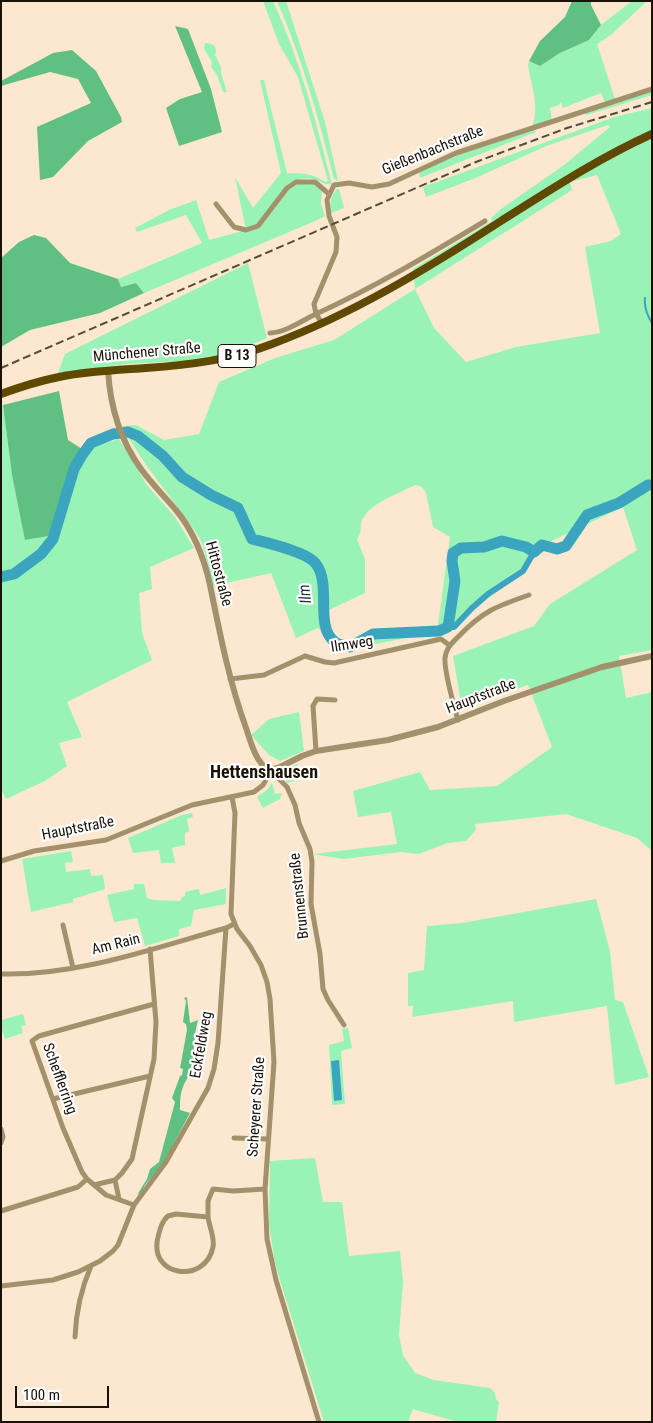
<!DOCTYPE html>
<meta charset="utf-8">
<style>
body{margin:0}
#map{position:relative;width:653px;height:1423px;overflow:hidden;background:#fce8d0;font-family:"Roboto Condensed",sans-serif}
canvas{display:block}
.frame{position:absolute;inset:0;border:2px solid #1a1207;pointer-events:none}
.scale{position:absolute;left:15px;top:1386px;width:94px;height:22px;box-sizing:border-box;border:2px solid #1a1207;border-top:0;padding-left:6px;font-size:15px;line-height:18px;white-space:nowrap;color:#1a1207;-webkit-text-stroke:4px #fff;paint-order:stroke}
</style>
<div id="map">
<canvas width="653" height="1423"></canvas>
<div class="frame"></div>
<div class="scale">100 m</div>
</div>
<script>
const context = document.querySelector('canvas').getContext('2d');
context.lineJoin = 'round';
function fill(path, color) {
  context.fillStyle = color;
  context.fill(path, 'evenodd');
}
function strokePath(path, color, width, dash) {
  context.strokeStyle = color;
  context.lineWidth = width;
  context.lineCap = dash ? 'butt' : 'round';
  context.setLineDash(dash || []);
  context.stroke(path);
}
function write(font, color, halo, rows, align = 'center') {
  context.font = font + ' "Roboto Condensed",sans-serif';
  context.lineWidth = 4.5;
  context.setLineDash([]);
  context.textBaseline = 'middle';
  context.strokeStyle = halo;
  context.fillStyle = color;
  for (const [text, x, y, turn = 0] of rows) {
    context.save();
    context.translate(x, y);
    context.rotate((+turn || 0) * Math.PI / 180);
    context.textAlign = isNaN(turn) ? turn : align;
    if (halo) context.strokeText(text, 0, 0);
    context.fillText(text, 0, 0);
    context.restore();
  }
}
fill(new Path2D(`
 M263,1H273C300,60 316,122 332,184C325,185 323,183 317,180C306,176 294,180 285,186L296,184L314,183L322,192L321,204L325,216L313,222L144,293L136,283L121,287L118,279L202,243L186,215L137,232L135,228L169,210L196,200L209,240L246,230L235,177L253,208L281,173L260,80H264L287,173C302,173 312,173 325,182L328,181L298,77L279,44Z
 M277,1H286L287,4L325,122L338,181L334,179C319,119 302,58 277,1Z
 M632,1H647L611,35L597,44L615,99L605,102L601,93L563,108L561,102L559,105L550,108L552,120L532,127C540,107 531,85 528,65L529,61L540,66L560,53L589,40L601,25Z
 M205,43L211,44L215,46L216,52L215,55L221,67V73L227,92H223L217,75L211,67L212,62L204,49Z
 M652,91V95L586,115L585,113Z
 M652,108V650L619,656L626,698L652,692V851L637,838L566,814L475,824L476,830L466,841L448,843L418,854L401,852L343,859L313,854L397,844L391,812L358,817L353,791L420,772L430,790L497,786L552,747L528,685L462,708L453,656L534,626L550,604L637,550L623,507L537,548L526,565L489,590L449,630L339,651L318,628L296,638L271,573L213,586L203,546L199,537C174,498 143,468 123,426L136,425L164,440L199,434L219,382L275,358L334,340L415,289L413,269L492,221L491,218L501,209L564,165L610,127L608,125L546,146L478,177L426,197L423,187L614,117ZM597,175L621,234L611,241L585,247L600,333L516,347L466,362L434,328L415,289L572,190L570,182ZM415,485L422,487L426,493L433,527L450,537L438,625L369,632L349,643L339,641L327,623V611L365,593V559L357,539C363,531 359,527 362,520C371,502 398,494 415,485Z
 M535,130L536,132L420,178L419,172L459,154Z
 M337,189H339L344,208L331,213C329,205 331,195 337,189Z
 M248,263L267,338L231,353L184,361L127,364L58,373L65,354Z
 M3,405L12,475L26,540L49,536L82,449L119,439L147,485L175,517L194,548L150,567L152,589L139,593L142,633L152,660L67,702L82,737L59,743L67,766L45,781L6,799L1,789V406Z
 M299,712L304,751L280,761L269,755L251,735L269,719Z
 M297,764L300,775L294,777V781L287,783L282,772Z
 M272,783L275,794L282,793L280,799L263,808L257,797L267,790Z
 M192,813L193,817L187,819L189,831L185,833V845L172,848L175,863H161L159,850L133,853L128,838L182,815Z
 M71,851L73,862L65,863L66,872L90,869L91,876L103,875L105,889L73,899V902L31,912L22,859Z
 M134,884H144L147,898L154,900L180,901L182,897L185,896V892L199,889L200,895L226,888V904L194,910L191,926L179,929V936L145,946L137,918L114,922L107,895L134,889Z
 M596,899L610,951L615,1000L623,1002L649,1077L615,1085L607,1006L514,1022L513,1001L412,1017L413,1006H408V973L424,970L427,926L462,923Z
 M23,1014L26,1025L21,1026L23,1033L5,1039L1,1027V1020Z
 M348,1028L352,1048L341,1051L345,1104L332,1105L329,1045L344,1041L342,1029Z
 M315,1158L323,1202H342L349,1256L400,1251L403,1282L399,1335L403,1355L415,1373L434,1380L490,1388L495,1393L496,1399L499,1402L496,1422H458L413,1409L408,1422H324L275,1264L269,1224L270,1161Z`), '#99f3b7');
fill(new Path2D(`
 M572,1H591V5L601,25L589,40L560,53L540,66L529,61L540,41L565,17Z
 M175,26L188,29L211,89L222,132L179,146L166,108L180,99L202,92Z
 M72,50L96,71L121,117L122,122L88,141L53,177L40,180L37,127L91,103L78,79L50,72L1,86V81L53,53Z
 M34,235L46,238L70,263L118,279L121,287L136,283L144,293L100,313L30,330L1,347V258L19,242Z
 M59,391L68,440L82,449L49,536L25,540L12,475L3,405Z
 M187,997L190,1023L198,1020C193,1037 195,1055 190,1072C189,1077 185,1081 183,1087C180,1094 180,1102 180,1110L190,1113L163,1164L145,1185L142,1192L137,1195L147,1179L150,1169L159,1162L175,1102L172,1098L180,1076L182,1075L183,1069L180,1068L187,1030L186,1024L183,1022L186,1001L184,998Z`), '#60c083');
fill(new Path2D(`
 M339,1060L342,1100L334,1101L331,1061Z`), '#3ba5bf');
strokePath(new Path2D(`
 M645,298C644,307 647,315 652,323`), '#3ba5bf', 2);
strokePath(new Path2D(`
 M448,627H454L472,608L488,594L523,571L534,552`), '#3ba5bf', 6);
strokePath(new Path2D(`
 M1,577L14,574L41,554L53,539L74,469L82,455L91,443L113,434L128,432L138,436L163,456L182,477L211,495L238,508L252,539C267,543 308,552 316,564C332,585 314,627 335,642C338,645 346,646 350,647L373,634L439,631L448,627L455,581L452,561L453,553L461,548L484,547L502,541L526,547L534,552L542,545L557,549L566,546L587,515L619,503L648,485H652`), '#3ba5bf', 11);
strokePath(new Path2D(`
 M216,204L234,227L246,230L258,226L287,188L296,182H315L329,194
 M322,323L316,314L314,304L336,252L337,237L329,216L327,200L334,185L349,183L372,187L389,184L456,153L652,89
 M270,333C285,333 303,320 316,314C375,287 430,254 485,221
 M230,679L264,675L305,656L325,662L334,663L441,639L449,645
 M458,720C454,707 444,670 445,658C446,648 452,643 459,636C483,611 497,606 529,595
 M316,751L313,706L317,699L335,700
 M269,769L287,787L295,805L299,823L310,849L312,862L311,904L320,954L323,989L328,1000L344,1025
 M232,797L235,813L231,914L237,929L250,946L261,965L267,982L270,999L274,1062L265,1189L267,1239L276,1280L319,1422
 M1,861L34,851L106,840L192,805L254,792L263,785L267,778L269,769
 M63,925L73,968
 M1,974C78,976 154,948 226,928L234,924
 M53,1099L150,1076
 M1,1129L3,1137L1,1143
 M234,1138L268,1139
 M115,1180L122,1173L132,1159L154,1059L156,1022L150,949
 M94,1185L115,1180L119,1199
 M134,1205L106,1195L87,1179L82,1172L63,1128L32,1041L39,1036L154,1004
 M1,1211L78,1187L87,1179
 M208,1217C209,1226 215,1238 213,1247C206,1284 148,1278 158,1237C160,1229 162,1221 168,1216L176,1214L208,1217V1201L213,1189L233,1191L265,1189
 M1,1286L53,1280L78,1272L100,1261L113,1251L118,1245L134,1205L166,1162L208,1088L214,1069L218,1043L226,928
 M75,1337C76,1311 81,1289 91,1266`), '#a2916b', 5);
strokePath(new Path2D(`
 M108,370C110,406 120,440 141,469C152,484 164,496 176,510C194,532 204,557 210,585C220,634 229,681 246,728C250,739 253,754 261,763C265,769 271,770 278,768L302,756L316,751L388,740L438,727L504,701L602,667L652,656`), '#a2916b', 6);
strokePath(new Path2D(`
 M1,394C20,387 39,381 59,377C87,371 117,370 146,368C189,365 231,360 272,344C353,314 428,268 501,221C550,190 599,158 652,134`), '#5f4800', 8);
strokePath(new Path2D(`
 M1,368L476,162L567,128L652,102`), '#564a3c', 2, [8, 4]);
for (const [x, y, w] of [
 [237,356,38]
]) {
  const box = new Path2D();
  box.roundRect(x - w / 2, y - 11.5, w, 23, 4);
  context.fillStyle = '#fff';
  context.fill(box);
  strokePath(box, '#1a1207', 1);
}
write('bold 14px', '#1a1207', null, [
 ["B 13",237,356]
]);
write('15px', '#1a1207', '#fff', [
 ["Gießenbachstraße",433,151,-22],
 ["Münchener Straße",147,353,-5],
 ["Hittostraße",218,574,75],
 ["Ilmweg",352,645,-9],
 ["Hauptstraße",481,697,-21],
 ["Hauptstraße",78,829,-11],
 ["Brunnenstraße",300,896,-96],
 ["Am Rain",116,945,-14],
 ["Eckfeldweg",202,1045,-80],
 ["Schefflerring",59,1079,70],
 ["Scheyerer Straße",257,1107,-86]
]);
write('italic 16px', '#1b3339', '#fff', [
 ["Ilm",306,594,-97]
]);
write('bold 18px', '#1a1207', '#fff', [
 ["Hettenshausen",264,773]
]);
</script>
